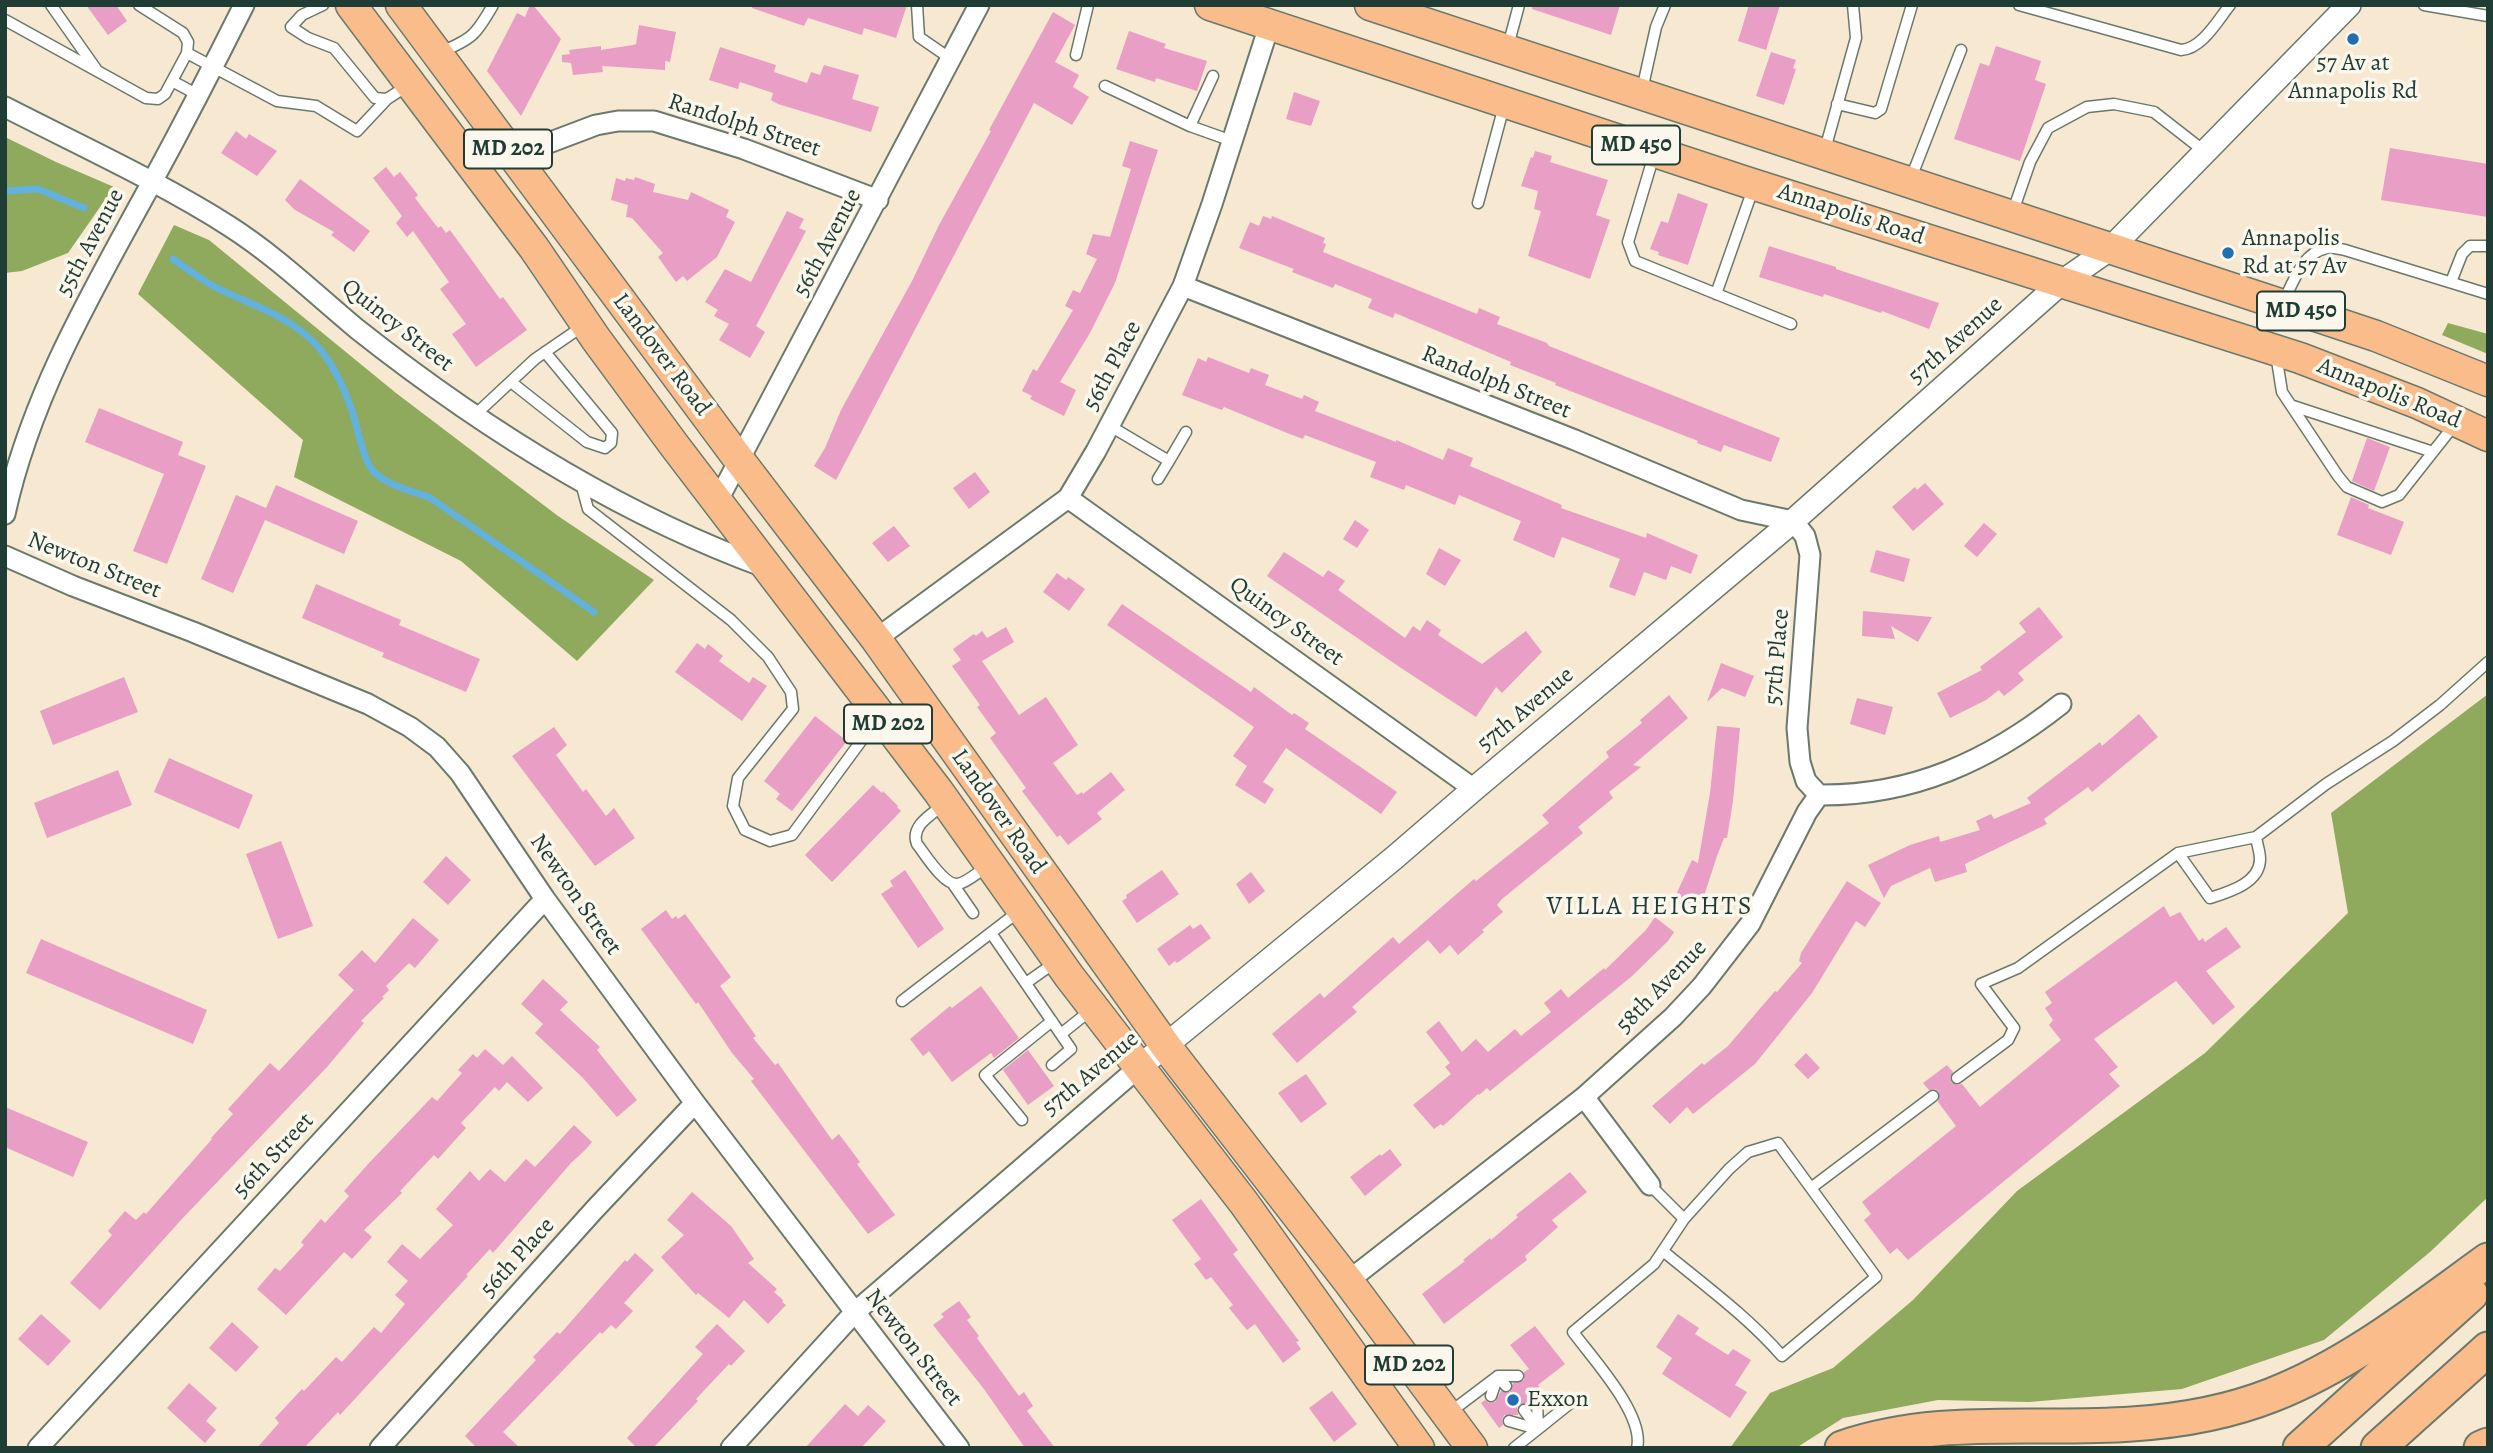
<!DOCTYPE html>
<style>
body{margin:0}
#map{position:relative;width:2493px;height:1453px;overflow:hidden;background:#f6e8d1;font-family:Alegreya,serif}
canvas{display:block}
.frame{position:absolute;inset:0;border:7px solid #1f3d34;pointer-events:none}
</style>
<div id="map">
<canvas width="2493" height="1453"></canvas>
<div class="frame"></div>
</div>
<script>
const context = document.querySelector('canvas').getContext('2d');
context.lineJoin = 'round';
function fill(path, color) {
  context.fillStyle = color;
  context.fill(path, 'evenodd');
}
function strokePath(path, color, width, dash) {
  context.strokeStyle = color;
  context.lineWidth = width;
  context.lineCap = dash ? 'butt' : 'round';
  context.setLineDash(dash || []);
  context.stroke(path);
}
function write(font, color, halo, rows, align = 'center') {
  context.font = font + ' Alegreya,serif';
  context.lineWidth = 7;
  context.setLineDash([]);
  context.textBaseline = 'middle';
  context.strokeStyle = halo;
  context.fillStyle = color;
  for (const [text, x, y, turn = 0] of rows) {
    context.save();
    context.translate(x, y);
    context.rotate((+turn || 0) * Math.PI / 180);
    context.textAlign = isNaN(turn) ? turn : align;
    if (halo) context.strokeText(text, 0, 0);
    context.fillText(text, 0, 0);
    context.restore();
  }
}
fill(new Path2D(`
 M5,137L56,162L114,187L68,253L22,271L5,273Z
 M174,225L209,240L396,393L558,516L654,580L577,661L461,561L294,477L303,440L138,294Z
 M2448,323L2488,334V354L2442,335Z
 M2488,694V1197L2430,1252L2324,1340L2182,1389L2029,1402L1938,1400L1843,1418L1796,1448H1730L1770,1393L1833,1368L1913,1300L2017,1191L2205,1053L2348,913L2331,813Z`), '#8faa5c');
strokePath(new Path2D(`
 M5,191L38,189L84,208
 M173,259C186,268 199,278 213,286C254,307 301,318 328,360C337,374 346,393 351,408C357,424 363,463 375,473C390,486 410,491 429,497L594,612`), '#63b1dd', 7);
fill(new Path2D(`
 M86,5H116L127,21L108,35Z
 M530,5H533L561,39L521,116L487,71L517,13L525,17Z
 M753,5H907L896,38L864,28L862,35L808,18L804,26L752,8Z
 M1532,5H1620L1611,35L1532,9Z
 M1749,5H1780L1766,50L1738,41Z
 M1053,12L1075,25L1055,62L1079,75L1073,87L1089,97L1072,125L1034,103L836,480L814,466L825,448L841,410L912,281L939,225L991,131L989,130Z
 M639,25L676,32L670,62L665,61V70L602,66L603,72L573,75L571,63L562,62V55L570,54L569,50L601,46V50L633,45L636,44Z
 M1129,31L1166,44L1164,48L1207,61L1197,91L1156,78L1155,82L1116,69Z
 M1996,46L2041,61L2035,80L2046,84L2020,161L1954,139L1980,63L1989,66Z
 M720,47L776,65L774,72L807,83L811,72L820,75L824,65L859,75L852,99L879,107L871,132L778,104L771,100L773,93L740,82L738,89L709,80Z
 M1771,52L1796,60L1793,68L1796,69L1784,105L1756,96Z
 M1294,92L1320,101L1311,126L1286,119Z
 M236,131L246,139L249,134L277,151L257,176L221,153Z
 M1130,141L1158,150L1115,283L1090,333L1060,382L1076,390L1064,416L1030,399L1032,396L1022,391L1033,369L1037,371L1073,310L1065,306L1073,290L1080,293L1097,259L1086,254L1093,234L1110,237L1131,169L1122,166Z
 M2390,148L2488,164V217L2381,200Z
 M1535,151L1552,156L1550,162L1608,180L1596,215L1610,220L1590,279L1528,256L1541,211L1534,209L1538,191L1521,186L1531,157L1533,158Z
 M386,167L394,177L400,172L418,195L415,198L438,228L441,226L446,233L450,230L500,299L503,297L527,330L476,367L452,334L466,324L440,289L449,282L413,231L407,237L396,223L402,216L373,178Z
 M635,177L655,184L653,192L688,200L691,192L729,210L726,217L735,222L717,257L687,281L683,276L676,282L658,257L663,253L632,218L626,217L628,205L611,200L616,178L625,181L626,178L634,180Z
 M300,179L370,231L354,252L331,235L334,232L295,210L285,200Z
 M1678,193L1708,204L1688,265L1658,255L1659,252L1650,249L1661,221L1668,223Z
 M787,211L804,219L799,228L806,231L756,326L765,332L750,358L719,340L729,324L714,316L718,310L705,302L725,269L751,282Z
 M1263,216L1271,219L1272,216L1325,238L1323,243L1326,244L1323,252L1477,314L1479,308L1500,317L1497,324L1547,343L1549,346L1780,438L1771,462L1724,445L1721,452L1697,443L1698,441L1555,385L1556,383L1510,365L1511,362L1395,313L1393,318L1368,308L1372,299L1335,284L1333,288L1292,272L1294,269L1239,248L1250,222L1259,226Z
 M1769,246L1836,267V269L1939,303L1929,329L1882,311L1881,313L1824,294L1823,297L1759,277Z
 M1208,357L1249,373L1251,368L1269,375L1265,385L1302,399L1304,395L1319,402L1315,411L1396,442V440L1443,460L1448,448L1473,458L1470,466L1562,505L1561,508L1646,538L1647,533L1698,555L1691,574L1671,566L1666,580L1644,572L1635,596L1609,587L1620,559L1562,537L1554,558L1513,540L1521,521L1459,495L1455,505L1406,485L1404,490L1370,477L1376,462L1305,435L1303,439L1287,433L1224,407L1222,410L1182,395L1198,358L1206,362Z
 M99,408L183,442L178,455L206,466L167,564L133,551L164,474L85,442Z
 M2367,438L2390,447L2374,491L2352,481Z
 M975,472L990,492L969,509L953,488Z
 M1925,483L1944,504L1913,531L1892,507L1915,487L1917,490Z
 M276,485L358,521L344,554L265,520L233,593L201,579L236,495L266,508Z
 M2351,497L2369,505L2368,508L2404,522L2391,555L2337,535Z
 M1355,520L1369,530L1357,548L1343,539Z
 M1984,523L1997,534L1977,557L1964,546Z
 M894,526L910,546L888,562L872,543Z
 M1439,548L1461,560L1445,586L1426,574Z
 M1876,550L1910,559L1904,582L1870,572Z
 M1284,552L1323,577L1328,570L1345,581L1338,590L1405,638L1413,626L1420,631L1427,620L1441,630L1438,635L1482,664L1526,631L1542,652L1502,693L1496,687L1476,717L1401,668L1267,576Z
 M1057,573L1066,580L1068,577L1085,589L1069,611L1043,592Z
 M316,584L401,620L399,625L480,659L466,692L382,657L384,653L302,618Z
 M1122,604L1251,692L1254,687L1292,715L1294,713L1309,723L1305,729L1397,792L1381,814L1286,748L1263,782L1274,789L1265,804L1235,785L1247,766L1233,756L1254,727L1107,625Z
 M2039,607L2063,637L2018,673L2024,680L2004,696L1999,690L1986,700L1950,718L1937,693L1982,670L1980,667L2026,632L2019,623Z
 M1863,611L1932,617L1918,642L1891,626L1895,639L1862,636Z
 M1006,627L1014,642L982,661L1019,715L1046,697L1078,745L1053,763L1077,795L1082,792L1083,794L1111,772L1125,790L1097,813L1102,819L1068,845L1060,835L1057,837L1022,791L1026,788L990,738L996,733L977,707L980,705L952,666L961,660L953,649L974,634L976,636L982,631L987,638Z
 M697,643L705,649L708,644L723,656L719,661L749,683L753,677L767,686L742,721L675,672Z
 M1721,663L1754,676L1745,697L1722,688L1707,702Z
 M124,677L138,712L53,745L40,711Z
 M1669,695L1688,718L1633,765L1641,767L1609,792L1613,798L1578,827L1583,833L1502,899L1497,905L1503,912L1482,930L1484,932L1458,955L1450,945L1440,954L1428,940L1352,1007L1357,1012L1297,1063L1272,1034L1320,993L1324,998L1393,937L1399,944L1474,879L1476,881L1549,823L1542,815L1609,757L1606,752L1642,723L1640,720Z
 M1857,698L1893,707L1885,735L1850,724Z
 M2139,714L2158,737L2092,792L2088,787L2044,819L2047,824L1965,864L1967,872L1935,882L1930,868L1891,886L1884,898L1868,865L1910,845L1939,836L1940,842L1980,830L1976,821L1991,814L1994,819L2031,803L2027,798L2100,742L2102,746Z
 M815,716L847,741L792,811L776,799L780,794L764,781Z
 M1717,726L1740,728L1733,801L1727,838H1724L1717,856L1703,899L1698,897L1689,911L1675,897L1692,860L1698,863L1710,793Z
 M554,727L567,745L556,755L583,792L586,789L606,816L614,808L635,838L595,866L512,756Z
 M169,758L253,795L239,829L154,792Z
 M118,770L132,805L47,838L34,803Z
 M873,785L882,793L883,791L898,806L897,807L901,811L832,882L805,855Z
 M281,841L313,926L278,939L246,854Z
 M446,856L471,880L448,905L423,882Z
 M905,870L944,929L918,948L881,894L893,886L890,881Z
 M1162,870L1179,894L1137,923L1122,901L1127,898L1126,895Z
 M1251,872L1265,891L1249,904L1236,884Z
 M1847,881L1881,903L1865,927L1856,921L1812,993L1755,1064L1693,1114L1687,1107L1670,1124L1652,1106L1702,1063L1704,1065L1728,1046L1775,991L1777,992L1802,963L1799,961L1801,953Z
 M2164,906L2170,917L2180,912L2199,941L2203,938L2205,942L2226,927L2241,947L2206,971L2235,1007L2213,1025L2176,981L2094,1039L2118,1067L2109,1074L2120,1086L1908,1260L1897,1248L1890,1254L1864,1220L1871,1214L1862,1202L1956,1126L1938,1102L1939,1092L1935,1089L1929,1090L1923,1083L1947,1065L1953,1072L1950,1078L1952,1083L1957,1085L1962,1084L1980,1107L2061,1040L2049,1025L2053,1020L2045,1008L2052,1003L2045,992Z
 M666,910L672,919L676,916L678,919L685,914L731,977L720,986L756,1036L753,1038L775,1065L778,1063L832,1140L839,1134L860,1162L857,1164L895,1215L868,1234L751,1081L754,1079L732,1053L698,1002L696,1004L641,929Z
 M1655,917L1674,932L1668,941L1631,977L1490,1091L1487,1088L1479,1095L1478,1094L1443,1126L1441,1124L1434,1129L1413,1105L1451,1074L1445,1067L1450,1063L1426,1032L1439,1021L1462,1052L1476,1039L1488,1052L1515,1029L1521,1036L1551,1012L1544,1003L1561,989L1568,998L1604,968L1605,970L1646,930Z
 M413,918L439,940L415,968L409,963L386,986L389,990L382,997L384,998L361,1021L364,1023L327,1067L181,1220L100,1310L70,1283L112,1235L108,1231L125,1211L136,1220L144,1212L146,1214L212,1139L211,1138L233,1114L228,1109L270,1063L279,1071L354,990L338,975L362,950L375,963Z
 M1201,924L1211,938L1177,963L1175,961L1169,966L1157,949L1190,925L1193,929Z
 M41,939L207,1010L193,1044L26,973Z
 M543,979L568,1002L560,1010L600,1047L597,1050L637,1100L617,1117L583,1078L535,1033L543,1024L521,1004Z
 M981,986L1019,1038L994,1058L991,1053L952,1082L929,1051L923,1056L910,1039L950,1006L952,1008Z
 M485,1049L503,1065L512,1056L543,1088L528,1102L507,1082L499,1091L495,1087L461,1123L466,1128L438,1159L434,1155L400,1191L402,1193L364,1230L372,1237L352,1259L344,1252L286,1315L257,1289L275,1268L280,1271L304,1245L301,1242L321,1219L325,1223L349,1196L344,1191L370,1162L432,1097L437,1101L462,1073L458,1070L473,1054L477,1058Z
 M1028,1050L1054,1086L1028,1105L1003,1070Z
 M1806,1053L1820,1068L1808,1079L1794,1065Z
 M1306,1074L1327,1104L1301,1123L1278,1093Z
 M5,1107L88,1142L73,1177L5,1147Z
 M574,1125L592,1142L585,1150L571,1163L493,1253L490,1249L466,1275L468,1276L340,1415L338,1412L304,1448H257L279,1423L275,1418L302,1389L304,1391L336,1357L342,1362L374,1327L381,1333L405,1304L395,1295L408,1281L387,1262L402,1244L420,1259L453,1225L436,1209L470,1171L479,1181L490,1169L505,1182L526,1159L535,1167Z
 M1390,1149L1402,1165L1365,1196L1350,1177L1380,1154L1381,1156Z
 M1570,1172L1587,1192L1552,1220L1558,1227L1525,1256L1527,1260L1444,1324L1422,1294L1465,1261L1463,1260L1490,1238L1491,1240L1518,1217L1516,1215Z
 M692,1192L731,1226L754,1259L748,1263L777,1289L774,1292L783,1300L782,1302L786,1305L768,1324L744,1300L729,1318L698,1293L696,1295L661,1257L684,1235L667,1220Z
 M1201,1199L1238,1250L1233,1254L1299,1341L1296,1342L1301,1349L1283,1363L1255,1324L1247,1330L1229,1308L1233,1305L1211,1277L1206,1280L1194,1264L1201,1259L1172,1220Z
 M635,1253L654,1270L624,1303L633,1311L616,1329L611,1325L602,1334L600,1332L503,1432L520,1448H477L465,1436L536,1360L533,1357L557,1332L560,1334L625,1260L627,1262Z
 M959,1301L971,1317L967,1320L979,1336L977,1338L1019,1396L1024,1392L1033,1406L1027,1411L1055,1448H1025L984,1389L933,1325L944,1317L941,1314Z
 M41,1314L71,1341L48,1366L18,1339Z
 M1678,1314L1699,1328L1695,1334L1728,1355L1733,1349L1751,1360L1735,1385L1747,1392L1730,1418L1662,1374L1672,1358L1656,1347Z
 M232,1322L259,1347L236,1372L209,1348Z
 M717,1324L745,1351L731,1366L729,1364L696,1399L698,1401L653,1448H637L627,1438L703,1354L695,1347Z
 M1535,1326L1565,1364L1538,1385L1545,1395L1543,1397L1537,1394L1533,1395L1530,1405L1520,1404L1517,1408L1518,1415H1504L1502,1420L1503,1425L1499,1428L1481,1403L1485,1400L1489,1403L1495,1402L1501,1391L1510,1392L1513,1383L1524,1380V1372L1529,1369L1510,1345Z
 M189,1383L217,1408L206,1421L216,1430L205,1443L167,1408Z
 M1332,1391L1357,1424L1334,1442L1309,1408Z
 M845,1404L858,1416L868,1405L886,1421L861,1448H805Z`), '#e99ec5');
const service = new Path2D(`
 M51,5L96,69
 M323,5L302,15L291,27L308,38L334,48L375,98L387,99L407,86
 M917,5L919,37L951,59
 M2019,5L2181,50C2202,49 2218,20 2230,5
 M2424,5L2488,16
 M5,20L146,98L158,99L165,94L187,53L188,42L183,33L139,5
 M1508,46L1519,5
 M441,52C472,39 476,35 493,5
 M187,53L277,101L316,106L357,131L387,99
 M1076,55L1088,5
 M1213,76L1190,126L1232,141
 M172,81L198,95
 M1105,86L1190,126
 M1642,90L1656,27L1665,5
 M1837,104L1875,113L1881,109L1912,5
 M1824,153L1856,38L1853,5
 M1654,155L1628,242L1635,261L1791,324
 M1911,178L1961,50
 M1478,203L1504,106
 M2012,214L2030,162L2048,128L2087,107L2114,104L2154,112L2204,151
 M2451,282L2462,254L2470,246H2488
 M1716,294L1753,189
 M2284,301C2293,282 2303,252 2327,248C2332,247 2339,249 2345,250L2488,294
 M2276,354L2282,392L2338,476L2347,487L2382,502L2399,495L2455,424
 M511,382L587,442L605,448L611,443L612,433L545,352
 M2293,406L2433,452
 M476,414L535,359L583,326
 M1110,426L1169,461L1186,432
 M1158,479L1169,461
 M581,483L588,509L731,620L768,657L791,692L793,709L738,778L733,806L745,830L770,841L792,835L878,718
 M943,805C931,815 910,826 917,844C925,854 944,886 958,884C968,882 979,871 988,866
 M2178,853L2210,898C2229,892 2260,883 2260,859C2260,852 2257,844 2256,837
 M953,884L973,913
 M991,933L1071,1049L1052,1065
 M1026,983L1057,961
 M902,1001L1018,912
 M1061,1034L1091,1010
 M1957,1078L2008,1040L2014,1028L1981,984L2018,968L2178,853L2256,837L2326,784L2393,741L2440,705L2488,662
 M1022,1120L985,1075L1052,1021
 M1650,1185L1684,1219
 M1811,1188L1933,1096
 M1491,1396L1498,1376H1518
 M1537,1401L1538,1428
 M1449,1413L1498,1376L1506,1386
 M1509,1421L1537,1429
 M1538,1429L1573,1401
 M1514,1448L1538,1429L1524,1410
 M1637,1448C1645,1415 1593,1359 1573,1332L1654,1264L1684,1219L1729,1169L1748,1152L1778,1143L1876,1277L1782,1356C1747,1316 1704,1285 1663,1251`);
const minor = new Path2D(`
 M5,107C79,145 160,182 229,226C276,256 315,294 357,329C481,427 618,514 767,568
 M514,156L596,125L618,121H654L744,149L878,200
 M1183,286L1575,440L1741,510L1793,521L1805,536L1810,555L1797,728L1800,762L1806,781L1819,795
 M1068,498L1474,789
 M717,502L979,5
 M5,514C31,395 93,290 151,184C183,125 214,65 244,5
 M5,556L73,586L193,632L368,704L410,727L437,747L460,773L545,899L695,1103L959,1448
 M876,639L1068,498L1096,451L1183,286L1212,204L1269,26
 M1584,1097L1650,1185
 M1348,1281L1584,1097L1673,1017L1702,986L1750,924L1807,812L1819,795C1912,796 1989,761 2061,704
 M38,1448L545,899
 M380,1448L595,1209L695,1103
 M731,1448L854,1313L1138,1068`);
const tertiary = new Path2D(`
 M1138,1068L1394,858L1474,789L1793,521L2062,282L2111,248L2349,5`);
const primary = new Path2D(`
 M351,5L534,248L596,339L674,445L938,791L1069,976L1244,1203L1419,1448
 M401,5L740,461L876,639L1165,1045L1348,1281L1472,1448
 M1210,5L1746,182L2300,358L2417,403L2488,436
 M1370,5L2304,312L2376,336L2488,381`);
const motorway = new Path2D(`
 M1842,1448C1937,1415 2034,1431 2132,1424C2178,1421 2229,1412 2272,1395C2351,1364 2420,1309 2488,1260
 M2300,1448L2471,1294
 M2378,1448L2488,1349
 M2481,1448L2488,1445`);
strokePath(service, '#6a796b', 13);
strokePath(minor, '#6a796b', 23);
strokePath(tertiary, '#6a796b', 26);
strokePath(primary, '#6a796b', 33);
strokePath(motorway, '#6a796b', 37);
strokePath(service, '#fff', 10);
strokePath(minor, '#fff', 19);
strokePath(tertiary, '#fff', 23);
strokePath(primary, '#fabc8b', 30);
strokePath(motorway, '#fabc8b', 33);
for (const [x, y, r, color] of [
 [2353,39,7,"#1f6fb2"],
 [2228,253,7,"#1f6fb2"],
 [1513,1400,7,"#1f6fb2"]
]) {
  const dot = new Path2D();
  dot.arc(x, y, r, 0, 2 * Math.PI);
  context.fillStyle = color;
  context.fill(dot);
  strokePath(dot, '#fbf7ec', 2.5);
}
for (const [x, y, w] of [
 [1636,145,88],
 [508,149,88],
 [2301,311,88],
 [888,724,88],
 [1409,1365,88]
]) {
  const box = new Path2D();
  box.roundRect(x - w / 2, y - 19.5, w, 39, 5);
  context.fillStyle = '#fbf7ec';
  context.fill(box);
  strokePath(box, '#1f3d34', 2);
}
write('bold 23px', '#1f3d34', null, [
 ["MD 450",1636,145],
 ["MD 202",508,149],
 ["MD 450",2301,311],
 ["MD 202",888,724],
 ["MD 202",1409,1365]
]);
write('24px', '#1f3d34', '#fbf7ec', [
 ["57 Av at",2353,64,"center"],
 ["Annapolis Rd",2353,92,"center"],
 ["Annapolis",2242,239],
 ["Rd at 57 Av",2242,267],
 ["Exxon",1527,1400]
], 'left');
write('24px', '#1f3d34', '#fbf7ec', [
 ["Randolph Street",744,126,18],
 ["Annapolis Road",1851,215,18],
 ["55th Avenue",91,243,-62],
 ["56th Avenue",828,243,-62],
 ["Quincy Street",397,326,38],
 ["57th Avenue",1956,341,-42],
 ["Landover Road",661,355,53],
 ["56th Place",1113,366,-62],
 ["Randolph Street",1496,383,22],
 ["Annapolis Road",2389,394,22],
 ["Newton Street",94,566,22],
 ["Quincy Street",1286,622,36],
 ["57th Place",1778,657,-85],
 ["57th Avenue",1526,710,-40],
 ["Landover Road",998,812,55],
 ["Newton Street",575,895,55],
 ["58th Avenue",1662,987,-46],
 ["57th Avenue",1091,1074,-40],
 ["56th Street",274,1156,-47],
 ["56th Place",518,1258,-48],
 ["Newton Street",913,1348,52]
]);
context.letterSpacing = '2px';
write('26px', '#1f3d34', '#fbf7ec', [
 ["VILLA HEIGHTS",1650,908]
]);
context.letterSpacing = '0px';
</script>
